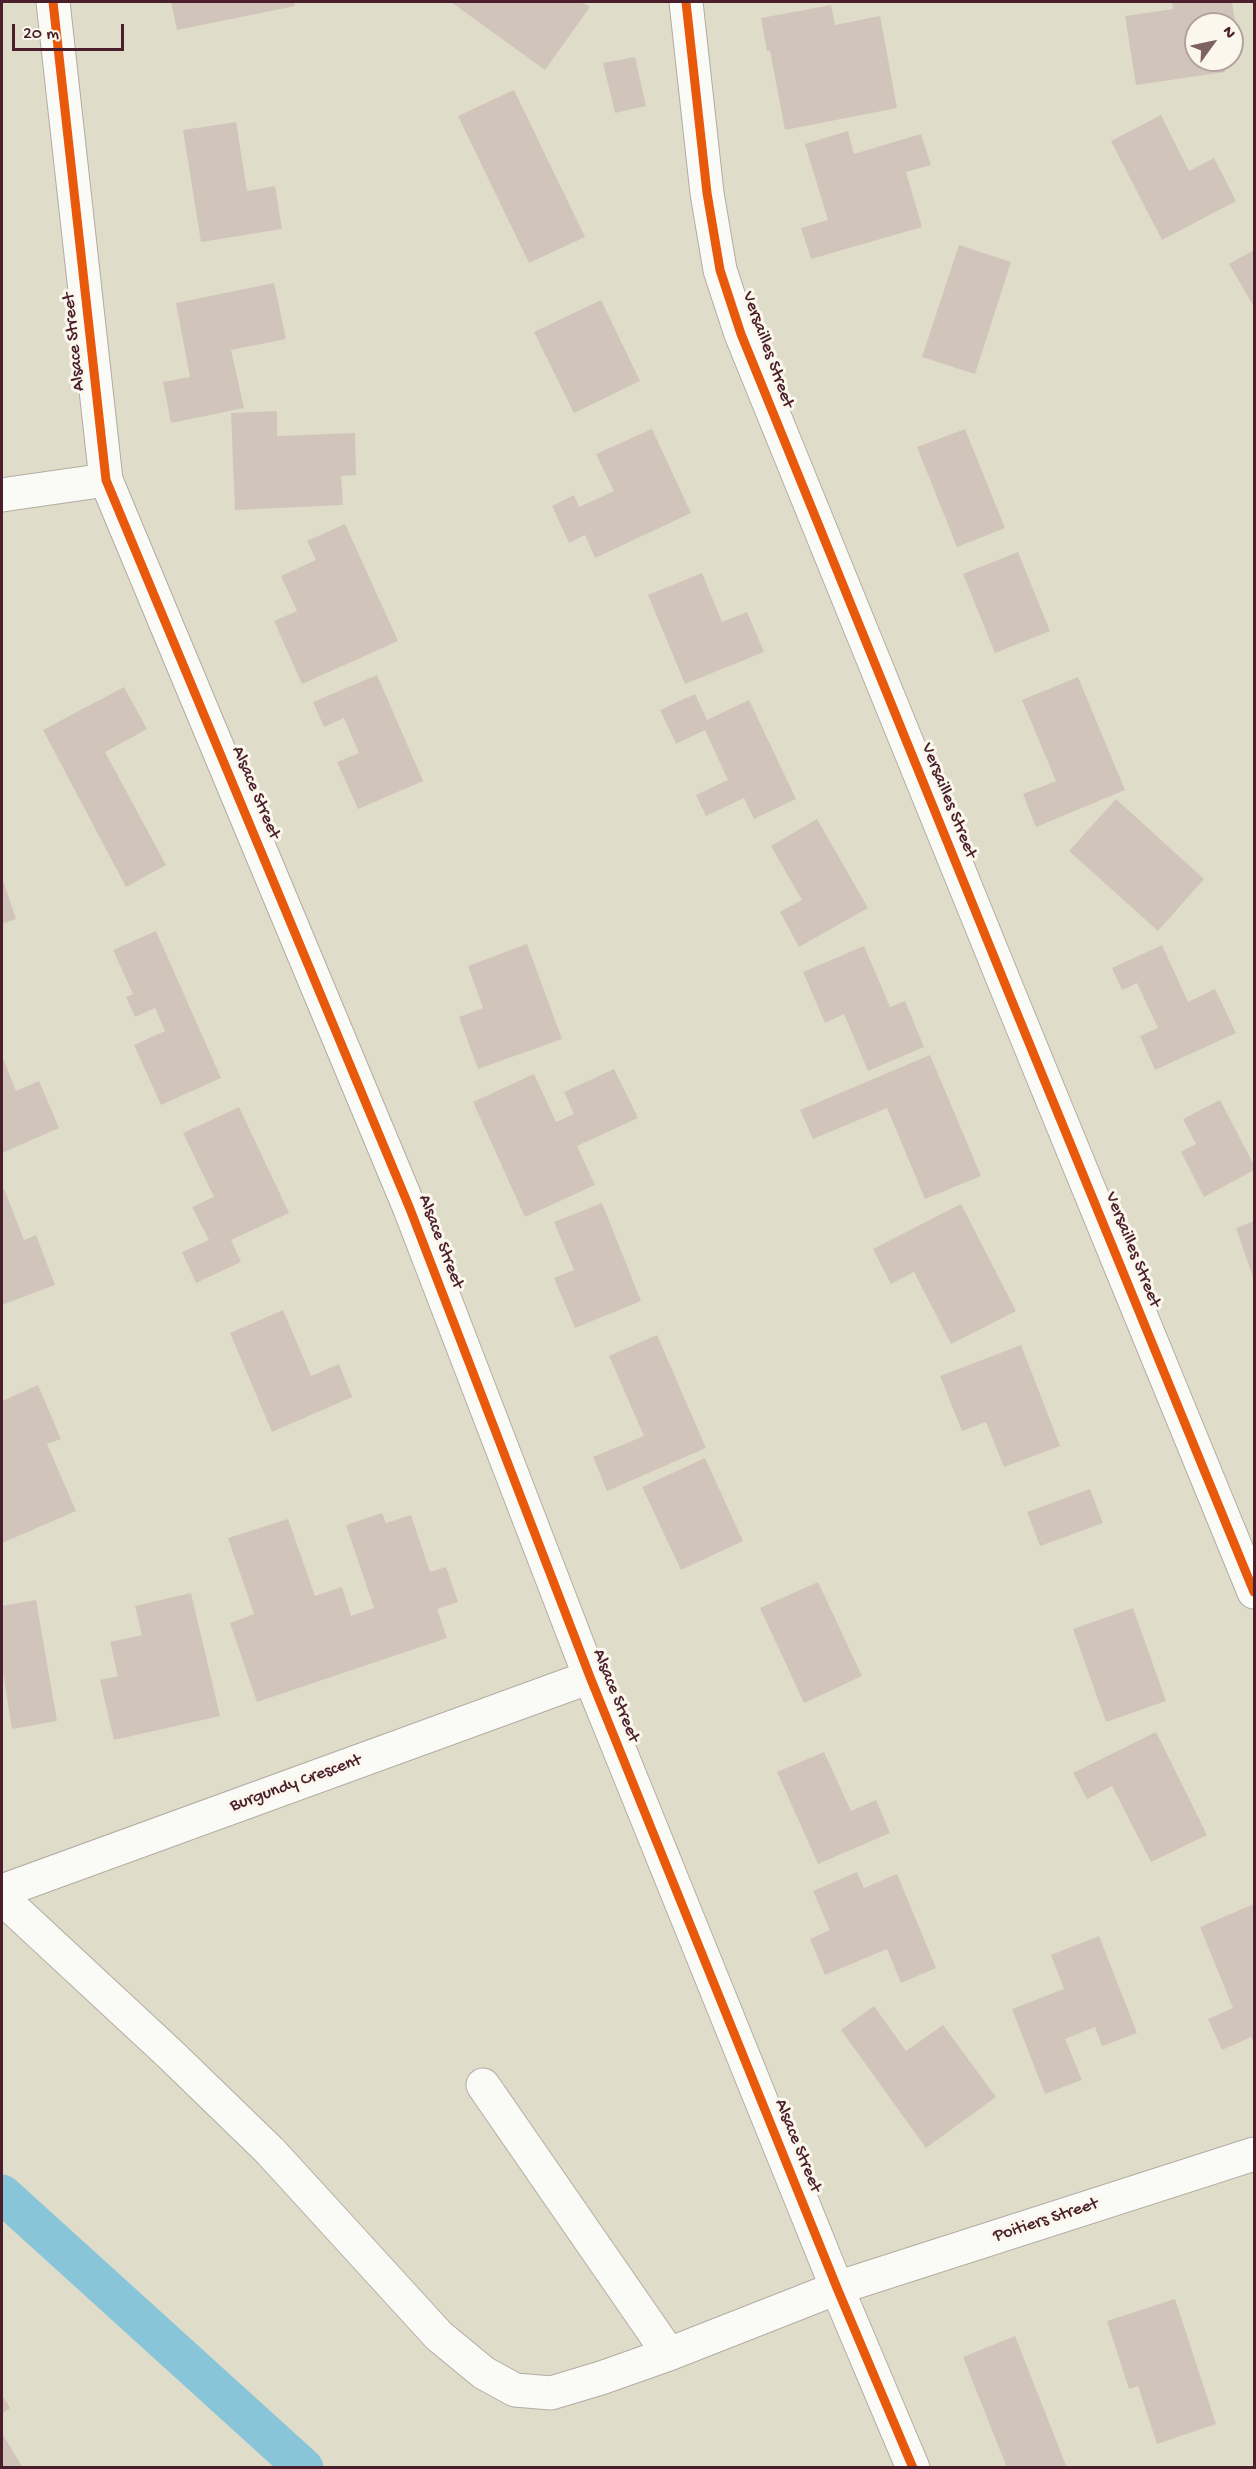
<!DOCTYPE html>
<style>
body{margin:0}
#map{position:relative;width:1256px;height:2469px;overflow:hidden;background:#e0dcca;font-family:"Gochi Hand",sans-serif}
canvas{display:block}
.frame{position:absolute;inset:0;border:3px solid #4a1f2b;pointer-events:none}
.north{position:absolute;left:1184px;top:12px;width:60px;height:60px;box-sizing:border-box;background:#fbf7ec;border:2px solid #b4a19f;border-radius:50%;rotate:57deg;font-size:16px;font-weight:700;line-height:24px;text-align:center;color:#4a1f2b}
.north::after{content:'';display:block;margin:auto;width:21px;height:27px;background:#7e6163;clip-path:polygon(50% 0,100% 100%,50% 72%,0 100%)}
.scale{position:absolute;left:12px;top:24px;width:112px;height:27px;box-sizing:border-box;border:3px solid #4a1f2b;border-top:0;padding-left:8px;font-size:18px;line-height:21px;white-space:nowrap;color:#4a1f2b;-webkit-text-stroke:4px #fbf7ec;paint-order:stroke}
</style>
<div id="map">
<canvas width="1256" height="2469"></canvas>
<div class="frame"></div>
<div class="north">N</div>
<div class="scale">20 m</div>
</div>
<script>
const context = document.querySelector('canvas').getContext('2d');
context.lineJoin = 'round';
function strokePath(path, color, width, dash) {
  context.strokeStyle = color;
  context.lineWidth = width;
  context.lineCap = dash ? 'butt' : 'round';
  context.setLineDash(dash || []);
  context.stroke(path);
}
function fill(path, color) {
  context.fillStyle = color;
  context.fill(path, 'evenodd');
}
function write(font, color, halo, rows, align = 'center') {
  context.font = font + ' "Gochi Hand",sans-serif';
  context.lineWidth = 6;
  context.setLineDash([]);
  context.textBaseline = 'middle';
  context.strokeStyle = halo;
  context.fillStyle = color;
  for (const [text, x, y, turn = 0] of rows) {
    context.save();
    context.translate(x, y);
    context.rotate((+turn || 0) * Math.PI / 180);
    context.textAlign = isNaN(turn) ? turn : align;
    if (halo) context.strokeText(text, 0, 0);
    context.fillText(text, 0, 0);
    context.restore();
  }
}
strokePath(new Path2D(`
 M2,2194L304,2468`), '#88c5d9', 39);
fill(new Path2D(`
 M171,2H294L295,6L177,30Z
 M451,2H582L590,7L545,70Z
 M1172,2H1232L1238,41L1232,42V24H1196V60H1223L1225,72L1136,85L1125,16L1173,9Z
 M831,5L835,25L880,16L897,108L785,130L770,51H767L761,18Z
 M635,57L646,106L615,113L603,63Z
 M514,90L585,237L529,263L458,116Z
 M1161,115L1189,171L1214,158L1236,201L1162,240L1111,141Z
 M236,122L247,191L275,186L282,229L201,242L183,130Z
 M848,131L854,154L921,134L931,165L906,172L922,227L811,259L801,228L828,220L805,144Z
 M959,245L1011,262L975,374L922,357Z
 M1254,250V307L1229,264Z
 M274,283L286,339L231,350L244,408L171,423L163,382L190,377L176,303Z
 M601,300L640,381L574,413L534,332Z
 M277,411V436L355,433L356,475L341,476L343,505L235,510L231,413Z
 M652,429L691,513L595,558L585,535L569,543L552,506L574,495L579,507L614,491L596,454Z
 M965,429L1005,528L957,547L917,447Z
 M345,524L398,641L302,684L274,621L297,611L281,576L316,560L307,541Z
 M1018,552L1050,631L995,653L963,574Z
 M702,573L722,622L747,612L764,652L685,684L648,595Z
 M377,675L423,781L358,809L337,762L359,753L344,718L324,727L313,702Z
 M1078,677L1125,790L1036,827L1023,794L1056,781L1022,700Z
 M124,687L147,729L105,752L166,865L126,887L43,730Z
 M695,694L707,720L749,700L796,799L754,819L744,798L706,816L696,795L728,780L705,730L676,744L660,710Z
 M1116,799L1204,879L1158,931L1069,851Z
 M817,819L868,908L799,947L780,912L802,900L771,846Z
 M2,877L16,919L2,924Z
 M156,931L221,1078L161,1105L134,1045L165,1031L155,1008L135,1017L126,997L133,994L113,950Z
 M527,944L562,1039L478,1069L459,1017L483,1008L468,966Z
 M1162,945L1188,1002L1215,989L1236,1033L1155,1070L1140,1036L1158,1028L1137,983L1122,990L1112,968Z
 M864,946L890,1007L905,1001L924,1047L868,1071L844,1014L825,1023L803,972Z
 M930,1055L981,1176L925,1199L887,1108L813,1139L800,1110Z
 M2,1056L16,1091L39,1081L59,1128L2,1153Z
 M614,1069L638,1118L577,1146L595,1185L525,1217L473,1102L534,1074L556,1122L574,1114L564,1092Z
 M1220,1100L1254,1165V1170L1204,1197L1181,1152L1196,1144L1183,1119Z
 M239,1107L289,1213L231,1240L241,1262L196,1283L182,1252L209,1240L192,1207L214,1197L183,1133Z
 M4,1189L24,1240L36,1235L55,1285L2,1305V1190Z
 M602,1203L641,1301L575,1328L554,1278L574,1270L554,1222Z
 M961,1204L1016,1311L951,1344L914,1272L891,1284L873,1249Z
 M1254,1221V1280L1236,1228Z
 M283,1310L311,1376L339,1364L352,1397L272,1432L230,1333Z
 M657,1335L706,1448L607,1491L593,1457L644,1436L609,1356Z
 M1021,1345L1060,1446L1004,1467L986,1422L962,1431L940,1376Z
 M38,1385L61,1439L47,1444L76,1511L2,1543V1401Z
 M705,1458L743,1541L681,1570L642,1487Z
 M1090,1489L1103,1523L1040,1546L1027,1512Z
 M382,1513L386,1523L411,1515L430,1572L446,1567L458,1602L437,1609L447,1638L257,1702L230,1623L254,1614L228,1538L288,1519L315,1596L342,1587L351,1616L374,1608L346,1525Z
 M818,1582L862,1676L804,1703L760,1608Z
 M191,1593L220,1716L114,1740L100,1680L118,1676L110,1642L142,1635L135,1606Z
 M36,1600L57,1721L12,1729L2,1667V1606Z
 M1133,1608L1166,1701L1106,1722L1073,1629Z
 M1156,1732L1207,1835L1151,1862L1112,1786L1087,1799L1073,1773Z
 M824,1752L851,1811L876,1800L890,1833L818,1864L777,1772Z
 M857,1872L864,1888L897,1874L936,1968L901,1983L887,1949L825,1975L810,1939L830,1930L813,1891Z
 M1254,1904V2045L1251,2037L1222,2050L1208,2019L1233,2008L1200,1927Z
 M1099,1936L1137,2033L1102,2046L1095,2027L1065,2039L1082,2080L1045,2094L1012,2009L1064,1989L1051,1955Z
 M874,2006L906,2051L943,2025L996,2097L926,2148L841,2030Z
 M1175,2299L1216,2424L1157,2444L1138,2386L1129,2389L1107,2321Z
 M1015,2336L1067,2468H1007L963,2357Z
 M2,2395L10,2408L2,2414Z
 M2,2433L23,2468H2Z`), '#d1c5bb');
const minor = new Path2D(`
 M53,2L106,480L410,1209L590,1677L837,2288L913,2468
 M686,2L707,193L720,270L741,334L1016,1011L1254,1592
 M2,495L106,480
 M2,1891L590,1677
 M2,1898L171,2055L270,2151L439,2336L484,2373L515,2390L551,2393L601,2378L669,2354L837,2288L1254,2154
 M483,2085L669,2354`);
strokePath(minor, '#b3aca2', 35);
strokePath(minor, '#fafaf7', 33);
strokePath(new Path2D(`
 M53,2L106,480L410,1209L590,1677L837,2288L913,2468
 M686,2L707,193L720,270L741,334L1016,1011L1254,1592`), '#e8590c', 9);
write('18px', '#4a1f2b', '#fbf7ec', [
 ["Alsace Street",75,342,-96],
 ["Versailles Street",767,350,70],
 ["Alsace Street",255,793,67],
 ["Versailles Street",948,801,68],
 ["Alsace Street",440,1242,69],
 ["Versailles Street",1132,1250,68],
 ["Alsace Street",615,1696,68],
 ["Burgundy Crescent",296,1784,-20],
 ["Alsace Street",797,2146,68],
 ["Poitiers Street",1046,2221,-18]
]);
</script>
